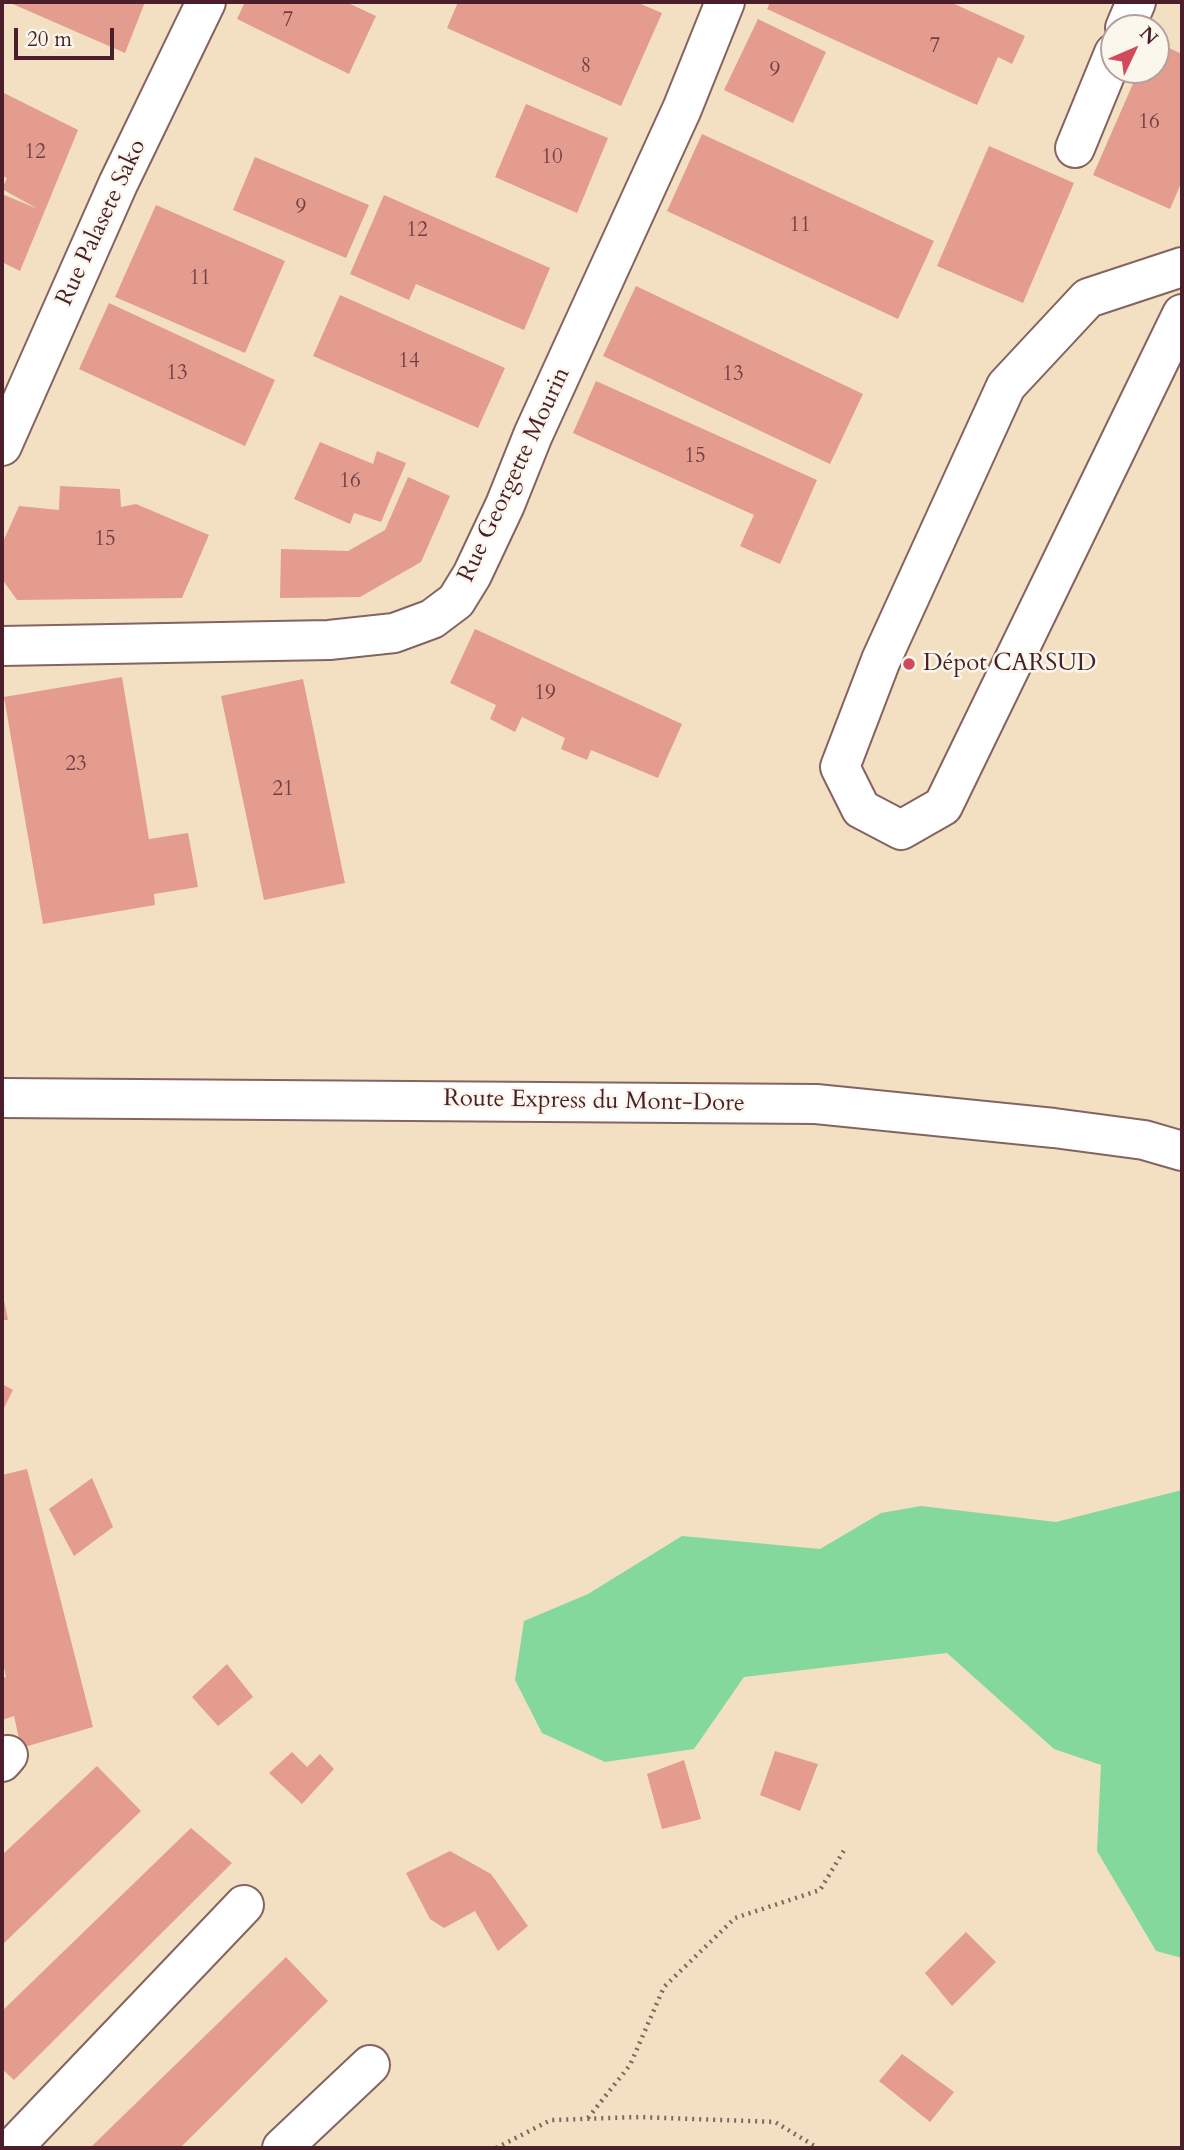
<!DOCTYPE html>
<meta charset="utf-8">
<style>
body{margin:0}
#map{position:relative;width:1184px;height:2150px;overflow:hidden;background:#f3e0c3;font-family:Cardo,serif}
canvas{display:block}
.frame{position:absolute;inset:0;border:4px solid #4a1f2b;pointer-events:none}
.north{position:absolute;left:1100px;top:14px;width:70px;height:70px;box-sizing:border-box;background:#fbf7ec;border:2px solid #b4a19f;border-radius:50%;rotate:46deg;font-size:19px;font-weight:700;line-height:28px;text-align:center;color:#4a1f2b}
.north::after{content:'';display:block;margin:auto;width:24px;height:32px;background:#d1495b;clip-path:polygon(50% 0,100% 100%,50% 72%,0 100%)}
.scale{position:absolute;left:14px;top:28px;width:100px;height:32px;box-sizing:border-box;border:4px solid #4a1f2b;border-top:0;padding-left:9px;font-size:21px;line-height:24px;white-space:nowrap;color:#4a1f2b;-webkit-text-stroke:5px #fbf7ec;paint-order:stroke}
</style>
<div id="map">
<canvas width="1184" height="2150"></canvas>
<div class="frame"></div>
<div class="north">N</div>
<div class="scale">20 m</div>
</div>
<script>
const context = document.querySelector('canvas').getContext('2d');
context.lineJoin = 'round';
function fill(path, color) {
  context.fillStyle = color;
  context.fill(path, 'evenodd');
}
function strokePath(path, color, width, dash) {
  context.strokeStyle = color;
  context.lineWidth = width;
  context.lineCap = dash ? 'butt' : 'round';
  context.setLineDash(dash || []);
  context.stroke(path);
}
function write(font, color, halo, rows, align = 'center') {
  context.font = font + ' Cardo,serif';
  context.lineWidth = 5;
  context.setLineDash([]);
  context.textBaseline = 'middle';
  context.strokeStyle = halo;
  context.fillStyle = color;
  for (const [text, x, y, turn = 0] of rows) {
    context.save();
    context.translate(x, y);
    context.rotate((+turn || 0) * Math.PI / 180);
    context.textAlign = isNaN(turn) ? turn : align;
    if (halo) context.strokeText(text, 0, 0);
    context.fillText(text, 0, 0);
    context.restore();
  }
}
fill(new Path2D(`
 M1182,1490V1958L1156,1951L1097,1851L1101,1765L1054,1749L947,1653L744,1677L694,1749L605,1762L542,1733L515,1680L524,1621L588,1594L682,1536L820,1549L881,1513L921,1506L1056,1522Z`), '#84d89b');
fill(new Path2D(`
 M8,2H145L125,53Z
 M245,2H346L376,16L349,74L237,19Z
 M458,2H636L662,13L621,106L447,28Z
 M770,2H950L1025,36L1012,64L998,57L977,105L767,9Z
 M758,19L826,52L793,123L724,90Z
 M1156,42L1182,54V181L1170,209L1093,175L1139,70H1156Z
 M2,92L78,130L20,271L2,262V194L38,209L2,189L7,178L2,176Z
 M526,104L608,138L577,213L495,177Z
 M702,134L934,241L898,319L667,211Z
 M989,146L1074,183L1023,303L937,266Z
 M255,157L369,205L346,258L233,210Z
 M384,195L550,268L524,330L416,284L409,300L350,274Z
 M156,205L285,261L245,353L115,297Z
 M636,286L863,394L830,464L603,356Z
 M340,295L505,368L478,428L313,356Z
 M109,303L275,380L245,446L79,369Z
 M596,381L817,480L780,564L740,546L754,515L573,433Z
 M320,442L373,464L377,451L406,463L381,522L354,513L350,524L294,499Z
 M408,477L450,496L421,562L360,597L280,598L281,549L348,551L385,530Z
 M60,486L120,489L121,507L136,504L209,535L182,598L17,600L2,579V544L19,506L59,510Z
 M475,629L682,724L658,778L591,750L587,760L561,749L565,738L522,717L515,732L490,719L496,705L450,683Z
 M122,677L149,839L188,833L198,887L154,894L155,905L43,924L4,697Z
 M303,679L345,883L264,900L221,696Z
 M3,1295L8,1320H2Z
 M2,1384L13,1390L2,1412Z
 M27,1469L93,1727L21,1748L14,1716L2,1720V1678L6,1677L2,1658V1475Z
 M92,1478L113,1527L74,1556L49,1509Z
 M227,1664L253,1697L218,1726L192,1697Z
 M775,1751L818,1764L800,1811L760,1795Z
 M292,1752L307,1767L320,1754L334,1769L302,1804L269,1773Z
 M684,1760L701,1819L662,1829L647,1774Z
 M97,1766L141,1811L2,1945V1855Z
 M191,1828L232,1863L14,2080L2,2069V2011Z
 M450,1851L491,1874L528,1926L498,1951L475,1911L444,1928L430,1919L406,1873Z
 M966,1932L996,1962L952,2006L925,1973Z
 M286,1957L328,2001L180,2148H90Z
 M902,2054L954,2092L930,2122L879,2081Z`), '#e39c8e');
const minor = new Path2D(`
 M1125,28L1136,2
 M1075,148L1114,53
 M1182,267L1088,298L1006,386L881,660L840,767L861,809L901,830L943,806L1182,314
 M2,446L118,184L206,2
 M2,646L329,640L394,633L432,619L456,601L472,575L505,505L533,435L682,109L725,2
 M2,1762L8,1755
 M18,2142L244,1905
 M282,2148L370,2065`);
const major = new Path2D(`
 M2,1098L816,1104L1054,1128L1144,1140L1182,1151`);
strokePath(minor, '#856360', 42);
strokePath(major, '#856360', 42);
strokePath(new Path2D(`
 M588,2118L630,2065L664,1987L735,1918L820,1890L846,1847
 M496,2148L551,2120L640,2117L775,2122L818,2148`), '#856360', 4.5, [2, 5]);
strokePath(minor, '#fff', 38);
strokePath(major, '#fff', 38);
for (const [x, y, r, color] of [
 [909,664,7,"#d1495b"]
]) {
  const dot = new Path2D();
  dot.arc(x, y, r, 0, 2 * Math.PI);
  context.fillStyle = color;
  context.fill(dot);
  strokePath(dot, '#fbf7ec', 2.5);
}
write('21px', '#703e44', null, [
 ["7",288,21],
 ["7",935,47],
 ["8",586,67],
 ["9",775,71],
 ["16",1149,123],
 ["12",35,153],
 ["10",552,158],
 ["9",301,208],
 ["11",800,226],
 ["12",417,231],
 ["11",200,279],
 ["14",409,362],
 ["13",177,374],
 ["13",733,375],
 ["15",695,457],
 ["16",350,482],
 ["15",105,540],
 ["19",545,694],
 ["23",76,765],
 ["21",283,790]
]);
write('24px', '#4a1f2b', '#fbf7ec', [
 ["Rue Palasete Sako",102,223,-65],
 ["Rue Georgette Mourin",515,475,-65],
 ["Route Express du Mont-Dore",594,1102,1]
]);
write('24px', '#4a1f2b', '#fbf7ec', [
 ["Dépot CARSUD",923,664]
], 'left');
</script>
